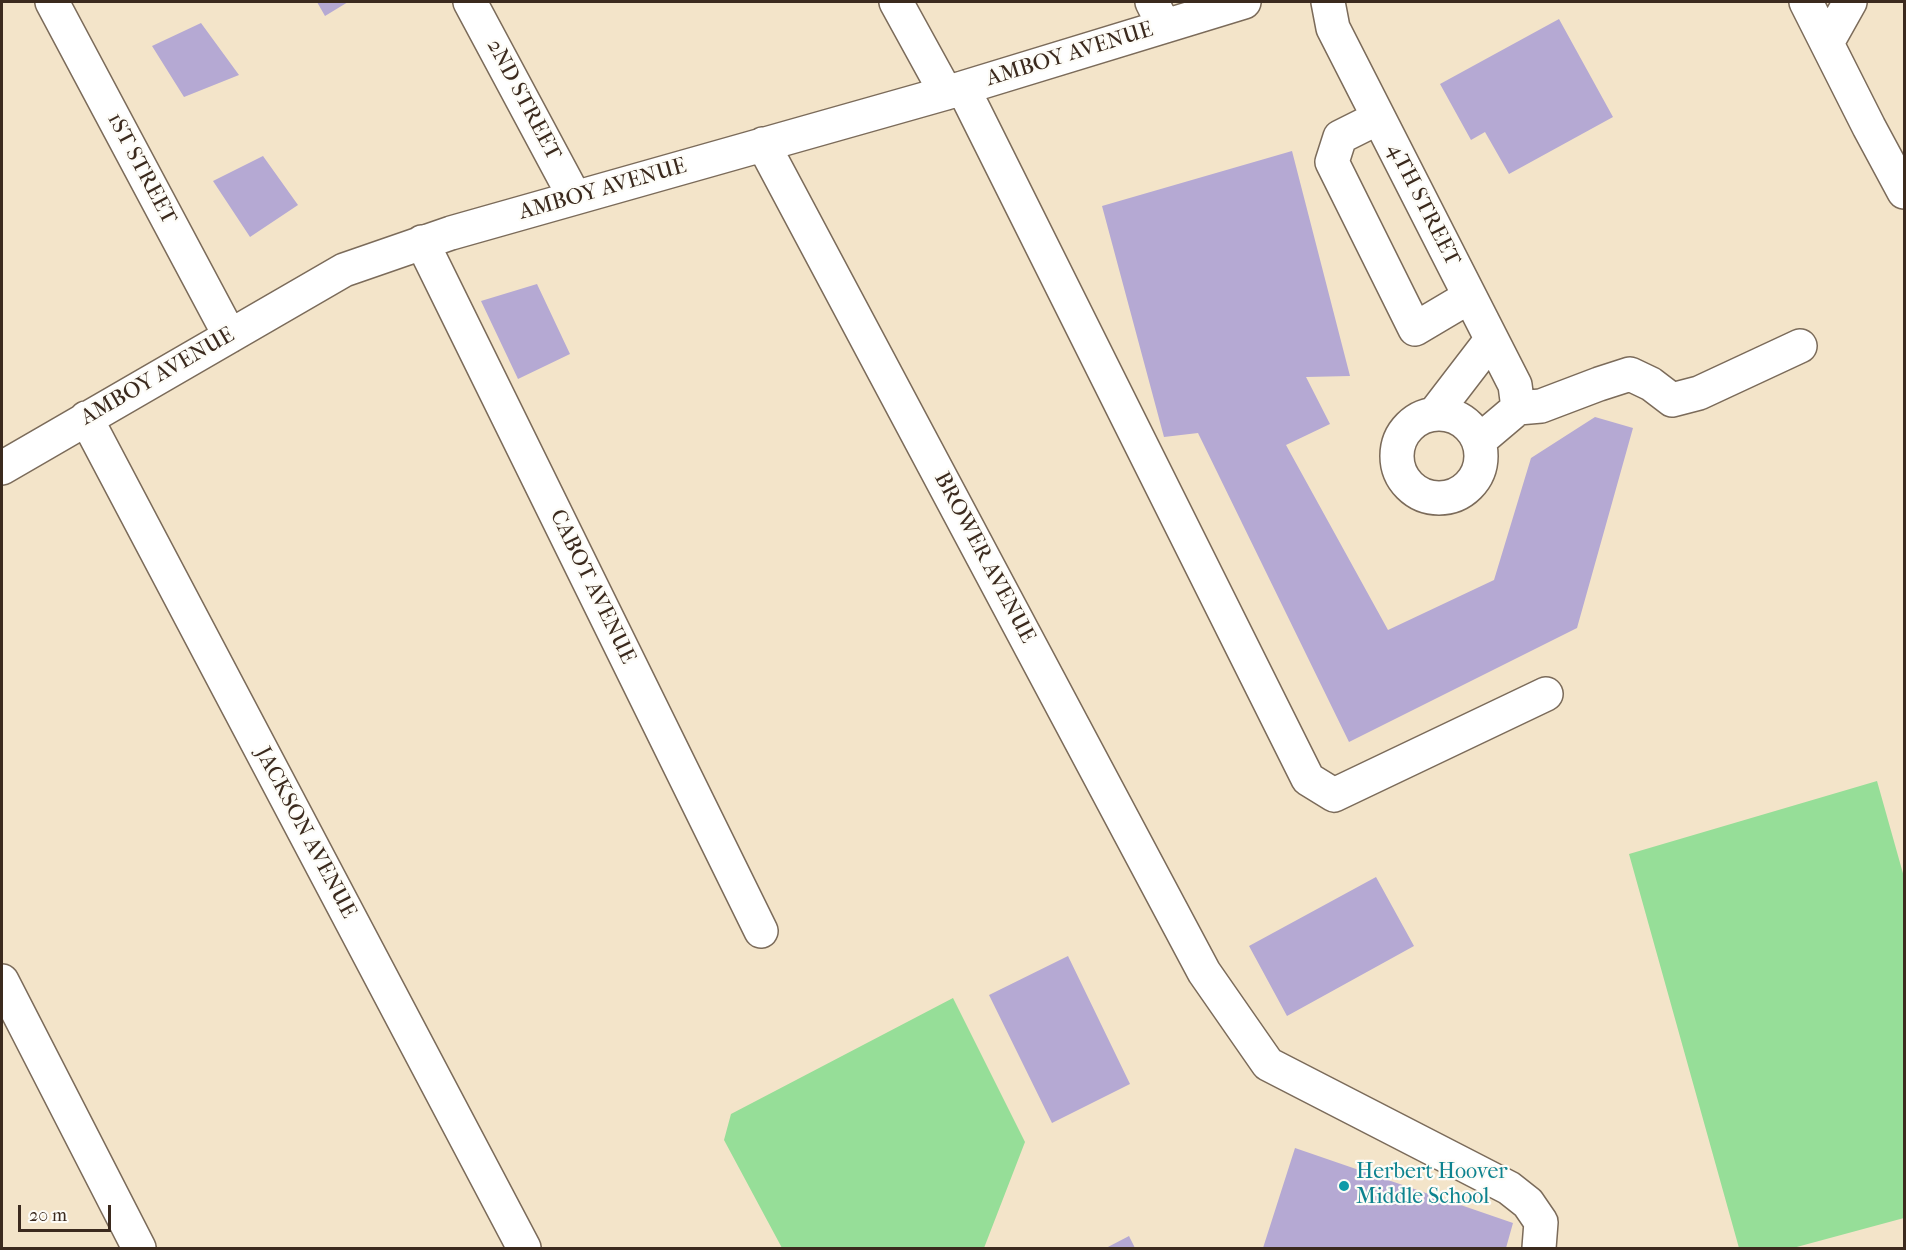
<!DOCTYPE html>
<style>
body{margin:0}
#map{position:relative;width:1906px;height:1250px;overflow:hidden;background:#f3e4c9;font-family:"IM FELL French Canon",serif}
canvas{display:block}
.frame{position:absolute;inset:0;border:3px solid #3b2a1e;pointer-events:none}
.scale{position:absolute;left:18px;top:1205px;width:93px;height:27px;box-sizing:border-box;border:3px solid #3b2a1e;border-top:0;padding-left:8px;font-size:18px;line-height:21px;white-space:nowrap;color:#3b2a1e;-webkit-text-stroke:4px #fdfcf7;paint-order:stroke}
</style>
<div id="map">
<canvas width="1906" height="1250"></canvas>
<div class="frame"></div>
<div class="scale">20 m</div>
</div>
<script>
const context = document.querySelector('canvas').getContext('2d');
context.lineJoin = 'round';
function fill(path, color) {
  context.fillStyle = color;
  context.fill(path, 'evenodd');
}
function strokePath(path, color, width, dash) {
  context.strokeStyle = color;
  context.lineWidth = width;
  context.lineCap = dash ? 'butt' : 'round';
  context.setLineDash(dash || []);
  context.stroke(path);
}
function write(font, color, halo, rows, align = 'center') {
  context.font = font + ' "IM FELL French Canon",serif';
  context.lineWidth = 4.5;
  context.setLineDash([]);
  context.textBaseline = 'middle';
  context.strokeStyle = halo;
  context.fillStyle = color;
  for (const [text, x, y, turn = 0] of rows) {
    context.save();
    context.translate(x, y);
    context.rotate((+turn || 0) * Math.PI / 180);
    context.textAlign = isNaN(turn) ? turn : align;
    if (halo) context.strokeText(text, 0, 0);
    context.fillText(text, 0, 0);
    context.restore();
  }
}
fill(new Path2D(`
 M1877,781L1904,877V1218L1793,1248H1739L1629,854Z
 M953,998L1025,1142L984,1248H782L724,1140L731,1114Z`), '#96de98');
fill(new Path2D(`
 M317,2H348L325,16Z
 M1559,19L1613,117L1509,174L1485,132L1471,140L1440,84Z
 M201,23L239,75L184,97L152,46Z
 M1292,151L1350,376L1306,377L1330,424L1286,445L1388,630L1494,580L1531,458L1595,417L1633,428L1577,628L1349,742L1198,433L1164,437L1102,206Z
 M263,156L298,205L250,237L213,181Z
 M537,284L570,354L518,379L481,301Z
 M1376,877L1414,946L1287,1016L1249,946Z
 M1068,956L1130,1084L1052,1123L989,995Z
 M1295,1148L1513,1223L1506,1248H1263Z
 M1129,1236L1135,1248H1106Z`), '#b5a9d3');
const minor = new Path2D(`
 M52,2L230,336
 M470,2L575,198
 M896,2L946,93
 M1152,2L1164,26
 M1328,2L1333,28L1515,385L1518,408
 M1806,2L1869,127L1904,192
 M1827,43L1850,2
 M963,88L1308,779L1334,795L1546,694
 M1378,118L1340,137L1332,162L1415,329L1469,297
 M763,144L1204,972L1268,1064L1509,1188L1528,1203L1541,1222L1539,1248
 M422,242L761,931
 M1435,413L1491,340
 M1397 456a42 42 0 1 1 84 0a42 42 0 1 1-84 0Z
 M86,418L524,1248
 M1479,441L1518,408L1541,406L1599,384L1630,374L1651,384L1672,400L1699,393L1800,346
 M2,468L344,270L451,233L946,93L1244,2
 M2,981L139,1248`);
strokePath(minor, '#7b6b5a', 36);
strokePath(minor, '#fff', 33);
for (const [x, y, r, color] of [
 [1344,1186,6,"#0f9aa8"]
]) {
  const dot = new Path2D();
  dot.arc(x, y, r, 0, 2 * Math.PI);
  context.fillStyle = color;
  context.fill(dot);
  strokePath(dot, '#fdfcf7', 2);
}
write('22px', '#3b2a1e', '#fdfcf7', [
 ["AMBOY AVENUE",1070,55,-17],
 ["2ND STREET",523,100,62],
 ["1ST STREET",141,169,62],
 ["AMBOY AVENUE",603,190,-16],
 ["4TH STREET",1423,205,63],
 ["AMBOY AVENUE",158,377,-30],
 ["BROWER AVENUE",984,558,62],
 ["CABOT AVENUE",592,587,64],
 ["JACKSON AVENUE",305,833,62]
]);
write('22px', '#0d838f', '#fdfcf7', [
 ["Herbert Hoover",1356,1173],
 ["Middle School",1356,1198]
], 'left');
</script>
